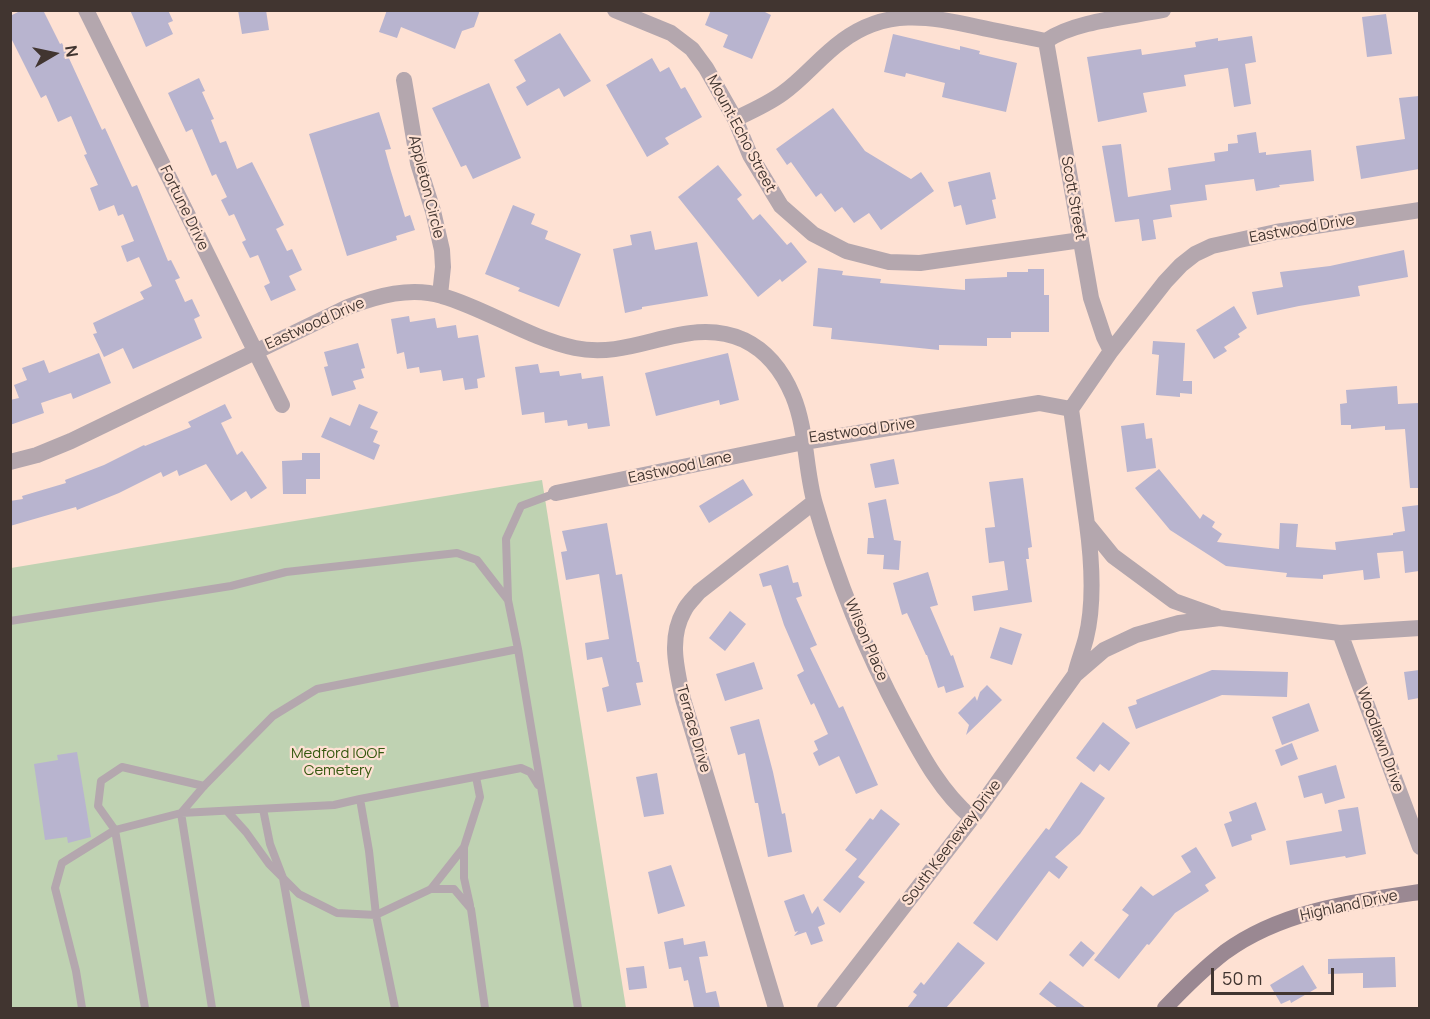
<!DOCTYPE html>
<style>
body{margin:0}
#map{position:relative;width:1430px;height:1019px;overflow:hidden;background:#fee1d3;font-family:Manrope,sans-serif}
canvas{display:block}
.frame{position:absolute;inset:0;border:12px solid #413530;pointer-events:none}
.north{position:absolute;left:24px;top:24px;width:60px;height:60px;-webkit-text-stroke:4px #fee1d3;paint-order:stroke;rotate:81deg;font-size:16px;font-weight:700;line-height:24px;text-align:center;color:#413530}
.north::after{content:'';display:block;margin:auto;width:21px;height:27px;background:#413530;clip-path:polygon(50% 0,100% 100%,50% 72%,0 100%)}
.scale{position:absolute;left:1211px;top:968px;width:123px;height:27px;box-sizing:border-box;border:3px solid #413530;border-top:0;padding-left:8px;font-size:18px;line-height:21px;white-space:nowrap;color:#413530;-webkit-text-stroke:4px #fee1d3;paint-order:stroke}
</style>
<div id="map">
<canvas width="1430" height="1019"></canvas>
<div class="frame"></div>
<div class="north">N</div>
<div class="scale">50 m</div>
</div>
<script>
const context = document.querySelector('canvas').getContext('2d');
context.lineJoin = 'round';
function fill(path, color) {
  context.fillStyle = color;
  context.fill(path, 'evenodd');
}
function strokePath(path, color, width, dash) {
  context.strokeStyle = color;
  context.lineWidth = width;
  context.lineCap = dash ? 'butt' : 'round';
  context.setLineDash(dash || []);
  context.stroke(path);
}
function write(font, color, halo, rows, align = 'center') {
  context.font = font + ' Manrope,sans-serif';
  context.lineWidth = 4.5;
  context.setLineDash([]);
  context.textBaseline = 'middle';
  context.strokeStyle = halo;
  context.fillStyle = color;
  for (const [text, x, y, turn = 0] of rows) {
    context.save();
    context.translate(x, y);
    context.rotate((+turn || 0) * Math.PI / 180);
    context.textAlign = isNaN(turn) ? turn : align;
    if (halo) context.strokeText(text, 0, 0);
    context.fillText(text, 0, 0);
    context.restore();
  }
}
fill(new Path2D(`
 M542,480L626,1008H11V568Z`), '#bfd2b2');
fill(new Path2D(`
 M22,10H43L60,44L62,43L102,130L105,128L132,187L137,185L168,261L171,260L180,278L175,280L185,302L192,299L200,316L194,319L202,338L133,369L123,348L104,357L93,334L97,333L93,323L144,299L140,292L152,286L139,257L127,262L121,246L134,241L123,214L118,216L114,205L99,211L90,188L98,185L84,155L87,154L71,116L58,122L46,95L41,98L10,36V16Z
 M130,10H168L173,21L168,23L173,34L146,47Z
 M238,10H266L269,30L242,34Z
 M387,10H480L474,27L462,31L455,49L401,27L397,38L379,32Z
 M711,10H761L771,15L752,59L723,47L728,35L705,25Z
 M1386,14L1392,54L1367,57L1362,17Z
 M560,33L591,81L564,97L559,88L527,106L516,87L526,81L514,60Z
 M893,34L960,50V46L980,51L979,54L1017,63L1006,112L942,97L945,83L906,73L905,77L884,72Z
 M1252,36L1256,62L1245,64L1251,104L1234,107L1228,68L1184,75L1186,86L1143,93L1147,112L1098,122L1087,57L1141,49L1142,55L1196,47L1195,42L1218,38V41Z
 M652,58L660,72L669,67L681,89L685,87L702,117L665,138L669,144L647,157L606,85Z
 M199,78L205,91L202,92L214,119L211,120L220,143L226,141L237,169L252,162L284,225L276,229L287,251L292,249L302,270L289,276L296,290L271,301L264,286L270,283L258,255L250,258L242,242L246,240L234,214L229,216L221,200L227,197L216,174L212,176L192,129L186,132L168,93Z
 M489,83L521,158L473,179L466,165L461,167L432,108Z
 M1419,96V169L1361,179L1356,146L1405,139L1399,98Z
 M833,108L865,151L911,179L921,172L934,191L881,230L869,213L854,223L842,207L835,212L821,193L816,197L791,162L787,165L776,149Z
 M379,112L391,149L385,150L390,168L405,217L410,215L415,230L396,236L397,240L347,256L309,134Z
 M1256,132L1259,153L1266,152V155L1311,150L1314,181L1279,185L1280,187L1256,191L1254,179L1205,185L1207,200L1170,205L1172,217L1153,220L1156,239L1142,241L1139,219L1115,222L1102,146L1121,144L1128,197L1171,190L1168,168L1215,161L1214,153L1228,151V144L1238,143L1237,135Z
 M718,165L742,195L737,199L753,220L760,214L787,245L791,242L807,262L782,282L780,279L758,297L678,197Z
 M990,172L996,199L992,200L996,218L966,225L961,205L954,207L948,182Z
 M513,205L535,214L531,224L548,231L545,239L581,254L559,307L518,291L520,288L485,274Z
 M651,231L655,250L697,242L708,296L642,307V309L625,313L613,249L632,245L630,235Z
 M1404,250L1408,277L1358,286L1360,296L1299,306L1257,315L1252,292L1283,287L1280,272L1330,266Z
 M818,268L843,271L842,275L881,279L880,283L965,290V279L1007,277V272H1028V269H1044V295H1049V332H1011V338H987V346L939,345V350L831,339L832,328L813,326Z
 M1234,306L1247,328L1238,334L1240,337L1224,347L1227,351L1214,359L1196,330Z
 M409,316L410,322L435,318L437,328L456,325L458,338L478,335L485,377L477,379L478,388L465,390L463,378L443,381L441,370L420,373L419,367L407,369L404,352L397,354L391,319Z
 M1153,341L1185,343L1183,381H1192V394L1180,393V397L1156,395L1159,355L1152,354Z
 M358,343L365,368L361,369L364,378L353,381L356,389L332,396L324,367L328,366L324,352Z
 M99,353L111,383L73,399L71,393L41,403L44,413L10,425V400L19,398L14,385L27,380L22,368L44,360L49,373Z
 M728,353L739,400L720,405L719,400L656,416L645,373Z
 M538,364L540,373L559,371L560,376L581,373L582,379L603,376L610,426L588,429L587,423L568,426L567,420L545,423L544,412L522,415L515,367Z
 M1397,386L1398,404L1419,403V488H1410L1405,429L1385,430V426L1351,429V425H1341L1340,404L1347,403L1346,390Z
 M225,404L232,418L221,423L237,455L242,451L267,488L251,499L246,491L231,501L206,464L179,476L177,470L163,477L161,472L119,493L77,510L76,507L10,526V501L23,499L22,496L66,483L65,480L104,465L144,445L145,446L191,427L188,422Z
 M359,404L378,412L370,428L378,431L373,442L380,445L374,460L321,437L330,417L350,426Z
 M1144,423L1146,439L1152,438L1156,468L1127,472L1121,426Z
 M302,453H320V479H306V494H283L282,461L302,460Z
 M894,459L899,484L875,488L870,464Z
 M1159,469L1200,519L1203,514L1215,522L1212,527L1222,534L1217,542L1279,549L1280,523L1298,524L1296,547L1336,550L1335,542L1393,535V533L1405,531L1402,507L1419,505V571L1405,573L1403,551L1377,553L1380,578L1364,580L1363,570L1323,575V579L1286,577L1287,573L1226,566L1170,530L1135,488Z
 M1023,478L1032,547L1028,548L1029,559H1026L1032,602L974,611L972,596L1008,590L1004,561L989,563L985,528L995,527L989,482Z
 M743,479L753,495L709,523L699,506Z
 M886,499L894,540L901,541L899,570L883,569L884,555L867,554L868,538H874L868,503Z
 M607,523L616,575L622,574L637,662H639L643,682L636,683L641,705L607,712L602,688L609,686L602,657L587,660L585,643L609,639L599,574L566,580L561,552L567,551L562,531Z
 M788,565L793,583L798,582L802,596L796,598L817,645L810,648L839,708L843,706L878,785L856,794L839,756L819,766L813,753L818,750L814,741L828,734L814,703L811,705L797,675L804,671L784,625L771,585L763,587L759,574Z
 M928,572L938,605L930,607L951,656L953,655L964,687L946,693L944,686L938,688L927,655H926L907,613L902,615L893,583Z
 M730,611L746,624L725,651L709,638Z
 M1000,627L1022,634L1012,665L990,658Z
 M754,662L763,689L725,701L716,674Z
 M1212,670L1288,672L1287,697L1222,695L1136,729L1128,707L1137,704L1136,700Z
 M1419,670V698L1408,700L1404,672Z
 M987,685L1002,700L966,735L969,725L958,713L975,696L977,701L980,692Z
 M1309,703L1319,731L1282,745L1272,717Z
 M759,719L773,772L782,814L785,813L792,852L768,857L758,803H755L745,753L738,755L730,727Z
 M1103,722L1130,743L1109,771L1100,764L1094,772L1076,758Z
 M1292,743L1298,759L1281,766L1275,750Z
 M77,752L91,837L68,843L67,837L45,840L34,764L58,760L57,755Z
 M1336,765L1345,798L1325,804L1322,793L1304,798L1298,776Z
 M657,773L664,814L644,817L636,777Z
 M1081,782L1105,798L1080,834L1055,857L1068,867L1059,879L1049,871L997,941L973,923L1046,828L1049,830Z
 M1256,802L1266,830L1251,835L1252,840L1232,847L1224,824L1232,821L1229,812Z
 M1358,807L1366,854L1346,858L1345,856L1290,865L1286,841L1342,831L1338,810Z
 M881,809L900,824L858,877L865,882L840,913L823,900L857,859L845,850L870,818L873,820Z
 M1196,847L1216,878L1205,885L1209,891L1175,913L1149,945L1147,944L1119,979L1094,960L1129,915L1122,910L1141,886L1153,896L1191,872L1181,856Z
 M671,865L685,906L658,914L648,872Z
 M804,894L812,914L818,906L825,924L818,927L823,941L811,945L806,932L794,936L798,931L795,932L784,901Z
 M683,938L684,945L705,941L708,956L699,957L706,993L716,991L720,1008H694L688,980L684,981L681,967L669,969L664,942Z
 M1081,941L1095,953L1083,967L1069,955Z
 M958,942L985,963L946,1008H907L917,995L913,992L921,982L924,985Z
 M1395,957L1396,987L1363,988V973L1328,974V959Z
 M1303,965L1317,988L1291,1003L1290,1000L1281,1004L1270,985Z
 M644,966L647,988L629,990L626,968Z
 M1050,981L1086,1008H1058L1039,994Z`), '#b8b4cf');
strokePath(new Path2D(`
 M508,600L506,539L521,506L556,493
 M10,621L231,586L286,572L457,553L477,560L508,600L518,649L578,1008
 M360,799L369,851L376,915L395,1008
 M263,809L270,844L283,878L306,1008
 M227,811L246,832L269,864L299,894L337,913L376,915L431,889L464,847L480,797L476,777
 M464,847V878L470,905
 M431,889H454L471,909L485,1008
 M82,1008L76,971L55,888L62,863L115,830L181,813L204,786L273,716L317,689L518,649
 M145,1008L115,830L98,806L101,781L122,767L204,786
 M212,1008L181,813L334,805L360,799L521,768L530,772L538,785`), '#b4a7ae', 8);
strokePath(new Path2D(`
 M86,10L282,405
 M615,10L671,33L692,49L706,68L735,119L750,155L781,206L813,234L846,251L889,262L920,263L1081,240
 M1046,41L1091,298L1104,337L1111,351
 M404,80L418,163L433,211L442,250L443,267L440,295
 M735,119C752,111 768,104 783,93C804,78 821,56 842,41C886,8 928,16 978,27C1001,32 1023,36 1046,41C1074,21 1129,17 1163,10
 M1071,409L1111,351L1165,282L1181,265L1195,254L1212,246L1276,232L1420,210
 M1071,409L1087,524L1113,556L1174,601L1216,616
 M10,462L37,455L71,441L348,307C377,296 411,286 442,296C487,309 528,338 575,348C635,361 686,314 744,340C767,351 783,372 793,396C807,430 805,469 815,504C836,577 865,650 901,717C921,754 940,791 972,818
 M556,493L804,442L1039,403L1071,409
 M1087,524C1092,561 1095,602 1086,638C1083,650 1078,662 1075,675L1104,650L1136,635L1179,623L1220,618L1340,633L1420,628
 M1340,633L1420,847
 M776,1008L683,699C677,670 668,639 684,611C687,604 694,598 699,592L814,502
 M825,1008L972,818L1075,675`), '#b4a7ae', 16);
strokePath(new Path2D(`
 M1165,1008C1184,988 1203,969 1225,952C1281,911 1352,902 1420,892`), '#9a8892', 16);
write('15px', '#413530', '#fee1d3', [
 ["Mount Echo Street",741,134,62],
 ["Appleton Circle",426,187,76],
 ["Scott Street",1073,198,80],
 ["Fortune Drive",184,208,64],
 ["Eastwood Drive",1302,229,-10],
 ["Eastwood Drive",315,324,-24],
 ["Eastwood Drive",862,431,-8],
 ["Eastwood Lane",680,468,-12],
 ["Wilson Place",866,640,67],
 ["Terrace Drive",693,729,74],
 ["Woodlawn Drive",1380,740,70],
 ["South Keeneway Drive",952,843,-53],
 ["Highland Drive",1349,906,-12]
]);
write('15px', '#365910', '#fee1d3', [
 ["Medford IOOF",338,754],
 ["Cemetery",338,771]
]);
</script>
